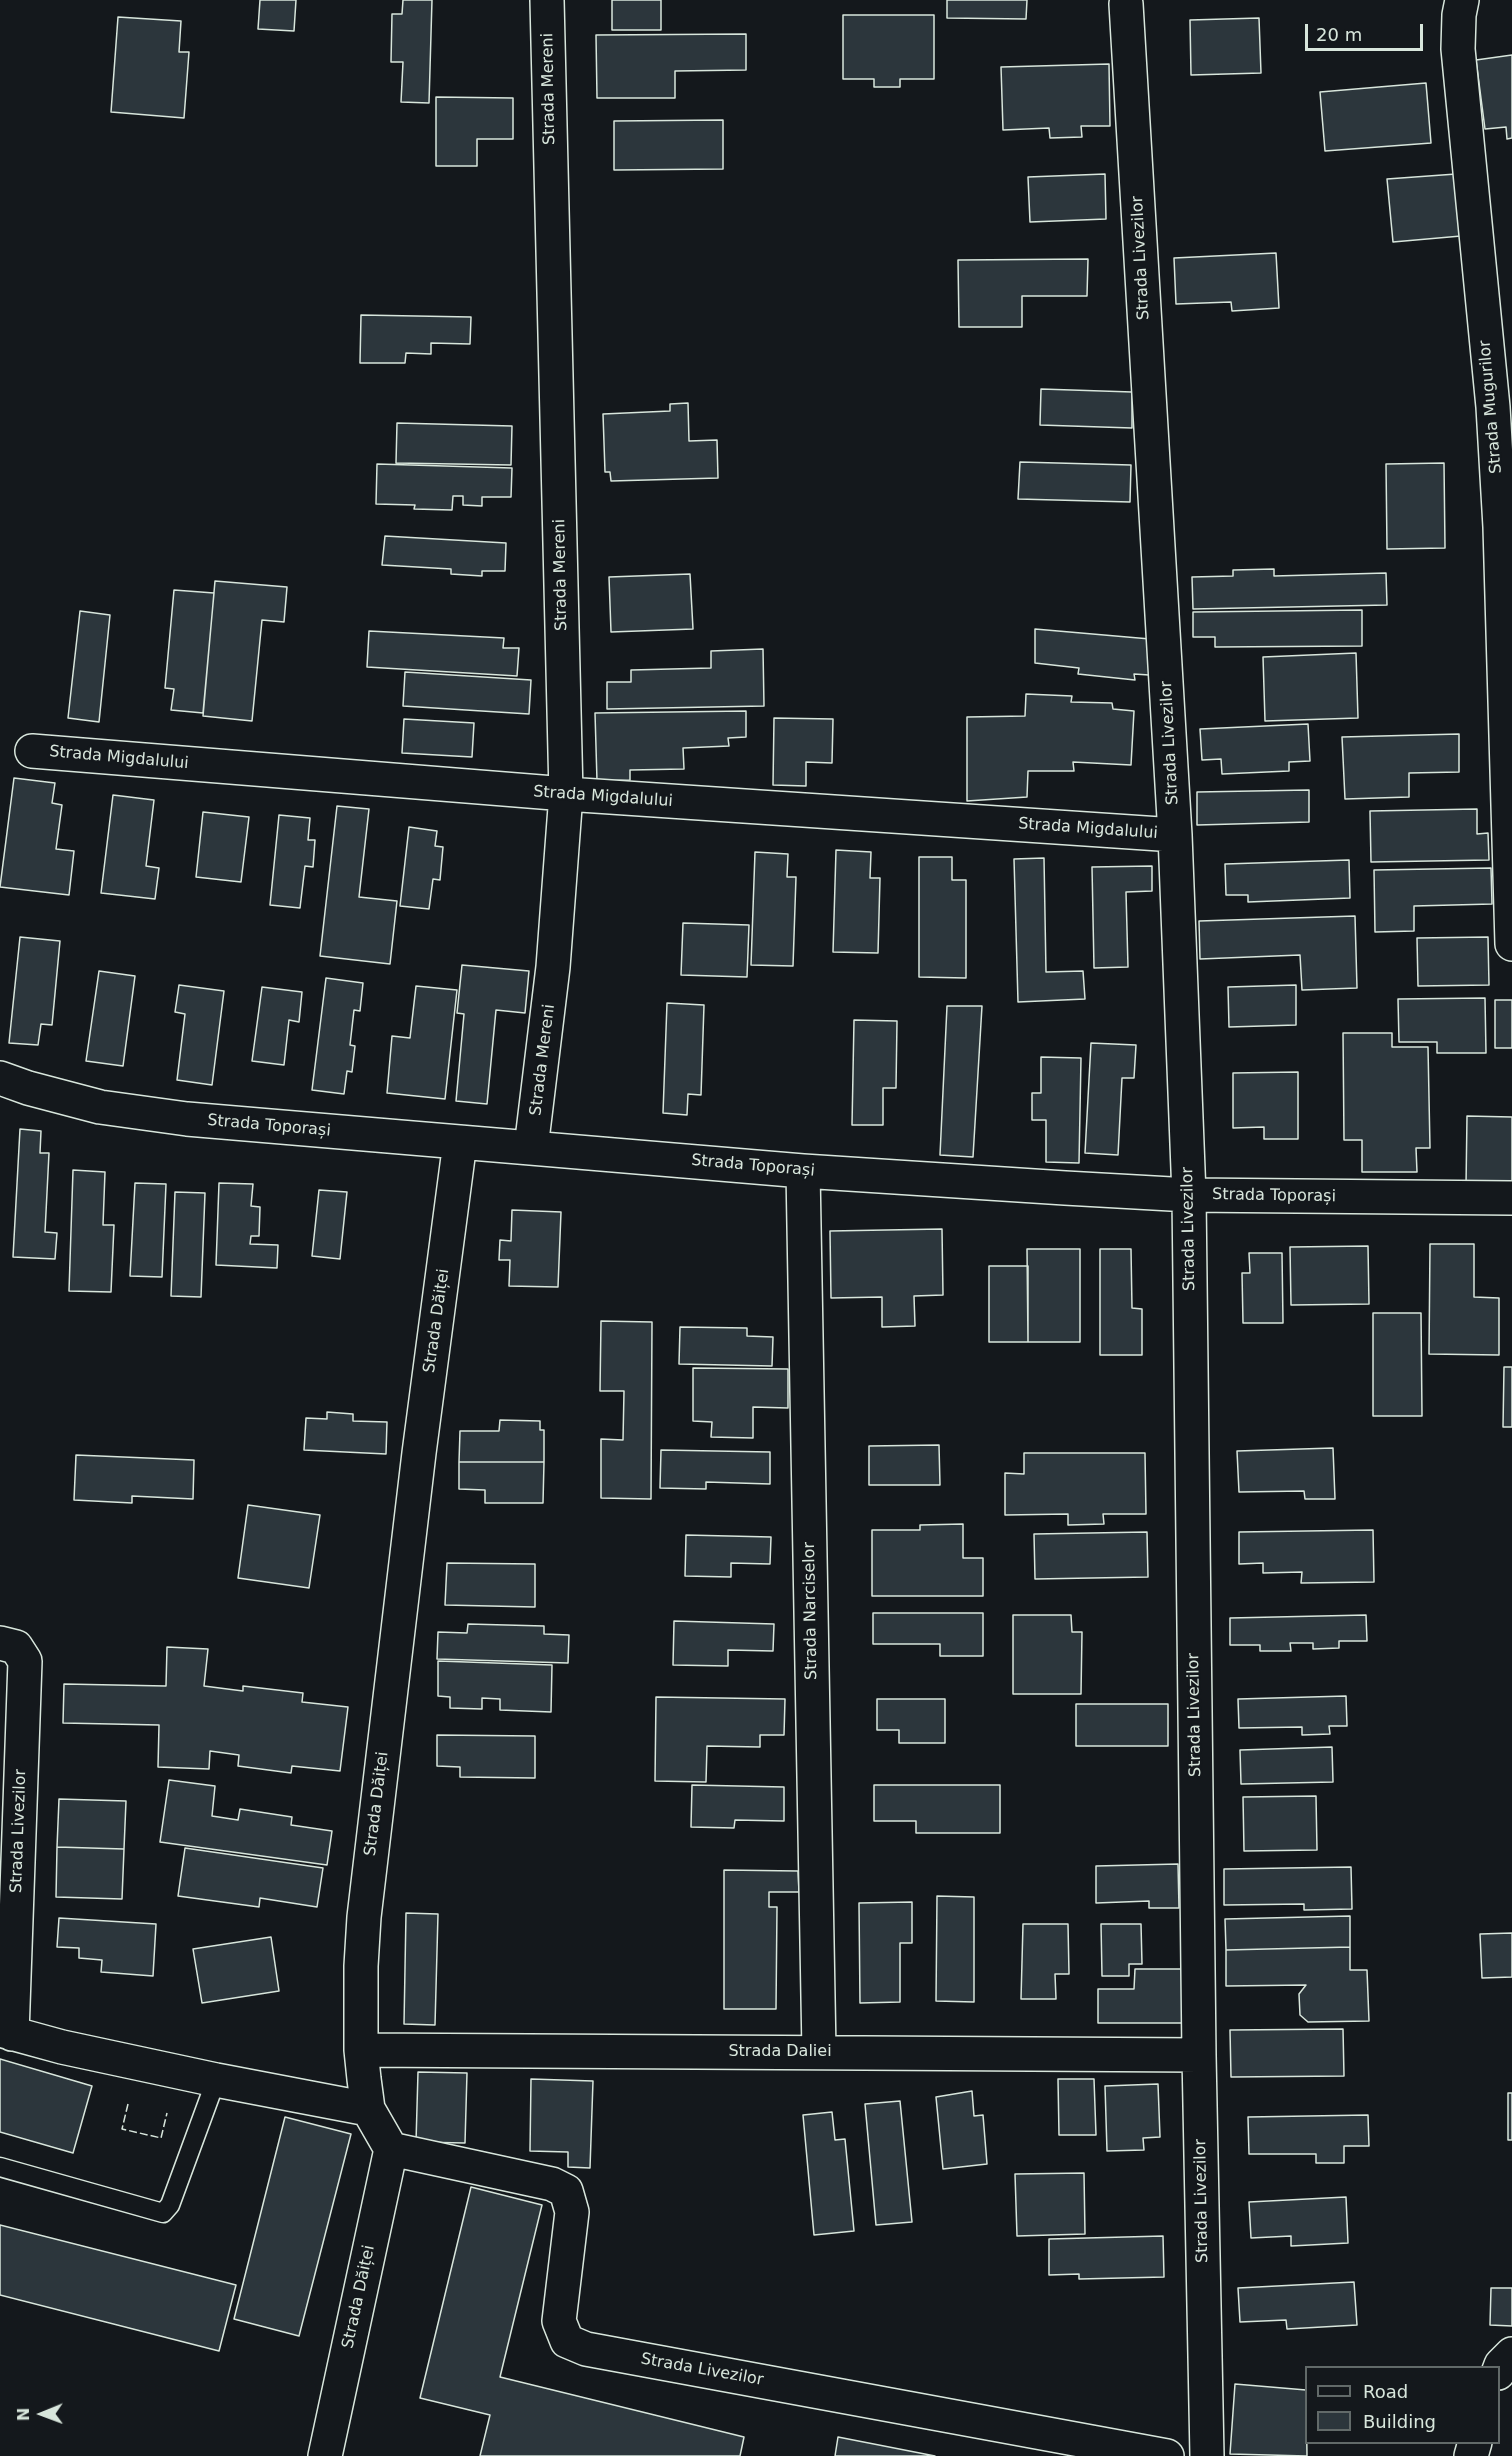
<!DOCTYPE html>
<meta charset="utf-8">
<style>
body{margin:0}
#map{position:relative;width:1512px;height:2456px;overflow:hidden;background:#14181c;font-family:"DejaVu Sans",sans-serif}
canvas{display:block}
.legend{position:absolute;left:1305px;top:2366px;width:195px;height:78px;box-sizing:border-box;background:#14181c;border:2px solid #626a69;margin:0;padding:8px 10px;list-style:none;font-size:18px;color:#d8e6dc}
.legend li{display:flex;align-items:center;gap:12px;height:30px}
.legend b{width:30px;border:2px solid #626a69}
.north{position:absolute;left:12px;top:2384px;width:60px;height:60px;-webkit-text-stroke:4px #14181c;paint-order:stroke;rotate:269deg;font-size:16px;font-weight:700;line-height:24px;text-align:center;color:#d8e6dc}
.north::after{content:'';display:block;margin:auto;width:21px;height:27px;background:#d8e6dc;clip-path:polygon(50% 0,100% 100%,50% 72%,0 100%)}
.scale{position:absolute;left:1305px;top:24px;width:118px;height:27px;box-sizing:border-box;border:3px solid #d8e6dc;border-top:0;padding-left:8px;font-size:18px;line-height:21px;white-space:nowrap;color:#d8e6dc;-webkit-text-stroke:4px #14181c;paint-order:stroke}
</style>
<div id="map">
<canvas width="1512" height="2456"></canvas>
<ul class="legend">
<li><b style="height:8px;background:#14181c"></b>Road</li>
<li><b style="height:16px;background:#2c363c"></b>Building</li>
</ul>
<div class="north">N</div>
<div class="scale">20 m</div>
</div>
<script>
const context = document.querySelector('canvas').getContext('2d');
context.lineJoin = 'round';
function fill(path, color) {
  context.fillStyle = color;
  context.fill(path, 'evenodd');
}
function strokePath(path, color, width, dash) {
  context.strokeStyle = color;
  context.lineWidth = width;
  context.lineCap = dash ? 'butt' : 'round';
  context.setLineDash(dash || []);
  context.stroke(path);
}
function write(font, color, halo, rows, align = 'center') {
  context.font = font + ' "DejaVu Sans",sans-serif';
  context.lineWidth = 4.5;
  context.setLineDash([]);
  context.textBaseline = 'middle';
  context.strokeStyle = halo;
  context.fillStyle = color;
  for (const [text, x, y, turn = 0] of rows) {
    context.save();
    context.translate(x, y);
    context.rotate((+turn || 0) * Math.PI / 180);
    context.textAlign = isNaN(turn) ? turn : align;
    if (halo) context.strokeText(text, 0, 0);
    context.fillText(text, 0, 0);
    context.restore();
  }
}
const building = new Path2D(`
 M260,0H296L294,31L258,29Z
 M403,0H432L429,103L401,102L403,62H391L392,14H402Z
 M612,0H661V30H612Z
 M947,0H1027L1026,19L947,18Z
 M843,15H934V79H900V87H874V79H843Z
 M118,17L181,21L179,52H189L184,118L111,112Z
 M1259,18L1261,73L1191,75L1190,20Z
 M746,34V70L675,71V98H597L596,35Z
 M1512,55V138L1507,139L1506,127L1485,129L1476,60Z
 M1109,64L1110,126H1081L1082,137L1050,138L1049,128L1003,130L1001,67Z
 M1426,83L1431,143L1325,151L1320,92Z
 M436,97L513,98V139H477V166H436Z
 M723,120V169L614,170V121Z
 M1105,174L1106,219L1030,222L1028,177Z
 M1456,174L1461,236L1393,242L1387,179Z
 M1276,253L1279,308L1232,311L1231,302L1176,304L1174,258Z
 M1088,259L1087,296H1022V327H959L958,260Z
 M361,315L471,317L470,344L431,343V354L406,353L405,363H360Z
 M1041,389L1132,392V428L1040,425Z
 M688,403L689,441L717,440L718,478L611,481L610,472H605L603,414L670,411V404Z
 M397,423L512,426L511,465L396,463Z
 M1020,462L1131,465L1130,502L1018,499Z
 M1444,463L1445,548L1387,549L1386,464Z
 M377,464L512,468L511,497H482V506L463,505V496H453L452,510L414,509L415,505L376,504Z
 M385,536L506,543L505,571H482V576L451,574V569L382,565Z
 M1274,569V576L1386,573L1387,605L1193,609L1192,577L1233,576V570Z
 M690,574L693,629L611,632L609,577Z
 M215,581L287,587L284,622L262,620L252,721L203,716Z
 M174,590L214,593L203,713L171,710L174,689L165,688Z
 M1362,610V646L1215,647V637H1193V612Z
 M80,611L110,615L99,722L68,718Z
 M1035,629L1150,639L1149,675L1134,674L1135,680L1078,674L1079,668L1035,663Z
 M369,631L504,638L503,648H519L517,676L367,667Z
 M763,649L764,706L607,709V682H631V670L711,668V651Z
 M1356,653L1358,718L1265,721L1263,657Z
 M405,672L531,680L529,714L403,706Z
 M1026,694L1072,696L1071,702L1112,703L1113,709L1134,711L1131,765L1073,762L1074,771H1028L1027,797L967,801V717L1025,716Z
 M746,711V737L728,738L729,746L683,748L684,769L630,770V780L597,781L595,713Z
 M774,718L833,719L832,763L806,762V786L773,785Z
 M404,719L474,723L472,757L402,753Z
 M1308,724L1310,761L1289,762V771L1222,774L1221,759L1202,760L1200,729Z
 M1459,734V772L1409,773V797L1345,799L1342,737Z
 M14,778L55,783L52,803L62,805L56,849L74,851L69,895L0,887Z
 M1309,790V822L1197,825V792Z
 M113,795L154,800L146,866L159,868L155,899L101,893Z
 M337,806L369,809L359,897L397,901L390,964L320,956Z
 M1477,809V834L1488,833L1489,860L1371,862L1370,811Z
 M203,812L249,817L241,882L196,877Z
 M279,815L310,818L308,840H315L313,867L305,866L300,908L270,905Z
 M409,827L437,831L435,846L443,847L440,880L433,879L429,909L400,906Z
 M836,850L871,852L870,878H880L878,953L833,952Z
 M755,852L788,854L787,877H796L793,966L751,965Z
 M919,857H952V880H966V978L919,977Z
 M1044,858L1046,972L1083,971L1085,999L1018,1002L1014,859Z
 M1349,860L1350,898L1248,902V895H1226L1225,864Z
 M1152,866V891L1126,892L1128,967L1094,968L1092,867Z
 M1491,868L1492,904L1414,906V931L1375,932L1374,870Z
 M1355,916L1357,988L1302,990L1300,955L1200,959L1199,921Z
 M683,923L749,925L747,977L681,975Z
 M20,937L60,941L52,1025L41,1024L38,1045L9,1043Z
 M1488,937L1489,985L1418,986L1417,938Z
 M462,965L529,971L525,1013L496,1010L487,1104L456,1101L464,1014L457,1013Z
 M99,971L135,976L123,1066L86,1061Z
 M326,978L363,983L360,1011L354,1010L350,1045L355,1046L352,1072L347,1071L344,1094L312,1090Z
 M179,985L224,991L212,1085L177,1080L185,1014L175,1012Z
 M1296,985V1025L1229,1027L1228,987Z
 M416,986L457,990L445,1099L387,1093L392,1036L410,1038Z
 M262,987L302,992L299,1022L289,1020L284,1065L252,1061Z
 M1485,998L1486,1053H1437V1042H1399L1398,999Z
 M1495,1000H1512V1048H1495Z
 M667,1003L704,1005L701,1095L688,1094L687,1115L663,1113Z
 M947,1006H982L973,1157L940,1155Z
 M854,1020L897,1021L896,1088H883V1125H852Z
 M1343,1033H1392V1047H1428L1430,1148H1416L1417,1172H1362V1140H1344Z
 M1091,1043L1136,1045L1134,1078H1122L1118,1155L1085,1153Z
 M1041,1057L1081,1058L1079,1163L1046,1162V1120H1032V1093H1041Z
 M1298,1072V1139H1264V1127L1233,1128V1073Z
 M1467,1116L1512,1117V1188L1466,1186Z
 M20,1129L41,1131L40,1153H49L45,1232L57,1233L55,1259L13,1257Z
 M73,1170L105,1172L103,1225H114L111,1292L69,1291Z
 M135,1183L166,1184L162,1277L130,1276Z
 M219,1183L253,1184L251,1206L260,1207L259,1236H251L250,1244L278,1245L277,1268L216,1265Z
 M319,1190L347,1192L340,1259L312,1256Z
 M175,1192L205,1193L201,1297L171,1296Z
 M512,1210L561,1212L558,1287L509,1286L510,1260H499L500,1240L511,1241Z
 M942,1229L943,1295L914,1296L915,1326L882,1327V1297L831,1298L830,1231Z
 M1430,1244H1474V1297L1499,1298V1355L1429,1354Z
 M1368,1246L1369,1304L1291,1305L1290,1247Z
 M1027,1249H1080V1342H1028Z
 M1100,1249H1131L1132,1308L1142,1309V1355H1100Z
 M1249,1253H1282L1283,1323H1243L1242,1273H1250Z
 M989,1266H1028V1342H989Z
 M1373,1313H1421L1422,1416H1373Z
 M601,1321L652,1322L651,1499L601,1498V1439L623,1440L624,1391H600Z
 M680,1327L747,1328V1336L773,1337L772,1366L679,1364Z
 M1504,1367H1512V1427H1503Z
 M693,1368L788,1369V1408L753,1407V1438L711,1437L712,1422L693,1421Z
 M327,1412L353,1414V1421L387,1422L386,1454L304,1450L306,1418L327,1419Z
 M500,1420L540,1421V1430H544V1462H459L460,1431H499Z
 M939,1445L940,1485H869V1446Z
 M1333,1448L1335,1499H1305L1304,1491L1239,1492L1237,1451Z
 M661,1450L770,1452V1484L706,1482V1489L660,1488Z
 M1024,1453H1145L1146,1514H1103L1104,1524L1068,1525V1514L1005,1515V1473L1024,1474Z
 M76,1455L194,1460L193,1499L132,1496V1503L74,1500Z
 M459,1462H544L543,1503H485V1490L459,1489Z
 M248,1505L320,1515L309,1588L238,1578Z
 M963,1524V1558H983V1596H872V1530H920V1525Z
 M1373,1530L1374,1582L1301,1583L1302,1572L1263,1573V1563L1239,1564V1532Z
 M1147,1532L1148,1577L1035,1579L1034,1534Z
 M686,1535L771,1537L770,1564L731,1563V1577L685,1576Z
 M447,1563L535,1564V1607L445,1605Z
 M873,1613H983V1656H940V1644H873Z
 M1013,1615H1071L1072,1632H1082L1081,1694H1013Z
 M1366,1615L1367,1641H1339V1648L1313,1649V1643H1290L1291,1651H1260V1645H1230V1618Z
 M674,1621L774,1624L773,1651L728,1650V1666L673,1665Z
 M468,1624L544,1626V1634L569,1635L568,1663L437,1659L438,1632L467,1633Z
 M167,1647L208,1649L204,1686L243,1691V1686L303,1693L302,1702L348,1707L340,1771L292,1766L291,1773L238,1766L239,1755L210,1751L209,1769L158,1767L159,1725L63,1723L64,1684L166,1686Z
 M438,1661L552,1665L551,1712L500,1710V1699L482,1698V1709L450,1708V1697L438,1696Z
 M1346,1696L1347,1726H1329L1330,1734L1302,1735V1727L1239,1728L1238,1699Z
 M656,1697L785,1699L784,1735H760V1747L707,1746L706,1782L655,1781Z
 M877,1699H945V1743H899V1730H877Z
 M1076,1704H1168V1746H1076Z
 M437,1735L535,1736V1778L460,1777V1767L437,1766Z
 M1332,1747L1333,1782L1241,1784L1240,1750Z
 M169,1780L215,1786L212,1816L238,1820L240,1809L292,1817L291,1825L332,1831L327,1865L160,1842Z
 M692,1785L784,1787V1821L735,1820L734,1828L691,1827Z
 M874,1785H1000V1833H916V1821H874Z
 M1316,1796L1317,1850L1244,1851L1243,1797Z
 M59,1799L126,1801L124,1849L57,1847Z
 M57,1847L124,1849L122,1899L56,1897Z
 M185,1848L323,1868L317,1907L260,1898L259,1907L178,1896Z
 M1178,1864L1179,1908H1149V1901L1096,1903V1866Z
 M1351,1867L1352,1909L1304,1910V1904L1224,1905V1869Z
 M724,1870L798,1871L799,1892H769V1907H777L776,2009H724Z
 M937,1896L974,1897V2002L936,2001Z
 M912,1902V1943H900V2002L860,2003L859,1903Z
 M406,1913L438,1914L435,2025L404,2024Z
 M1350,1916V1947L1226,1950L1225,1919Z
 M59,1918L156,1924L153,1976L101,1972L102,1960L79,1958V1948L57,1947Z
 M1023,1924H1068L1069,1974H1055L1056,1999H1021Z
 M1101,1924H1141L1142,1964H1129V1976H1102Z
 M1512,1933V1977L1482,1978L1480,1934Z
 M271,1937L279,1991L202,2003L193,1949Z
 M1350,1947V1970H1367L1369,2021L1308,2022L1300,2015L1299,1994L1306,1985L1226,1986V1950Z
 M1135,1969H1182V2023H1098V1989H1134Z
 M1343,2029L1344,2076L1231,2077L1230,2030Z
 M0,2059L92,2086L73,2153L0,2132Z
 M418,2072L467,2073L465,2143L416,2142Z
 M531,2079L593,2081L590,2168L568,2167V2152L530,2151Z
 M1058,2079H1094L1096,2135H1059Z
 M1158,2084L1160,2137L1143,2138L1144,2150L1107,2151L1105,2086Z
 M972,2091L974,2116L983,2115L987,2164L943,2169L936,2097Z
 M1508,2093H1512V2140H1508Z
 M900,2101L912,2222L876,2225L865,2104Z
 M832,2112L835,2140L845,2139L854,2231L814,2235L803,2115Z
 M1368,2115L1369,2146H1344V2163H1316V2154H1249L1248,2117Z
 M285,2117L351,2134L299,2336L234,2319Z
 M1084,2173L1085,2234L1017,2236L1015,2174Z
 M471,2187L542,2205L500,2377L744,2437L740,2456H480L490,2415L420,2398Z
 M1346,2197L1348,2243L1291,2246V2236L1251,2238L1249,2202Z
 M0,2225L236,2285L219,2351L0,2295Z
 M1163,2236L1164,2277L1079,2279V2274L1049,2275V2239Z
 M1354,2282L1357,2325L1287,2329L1286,2320L1240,2322L1238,2288Z
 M1491,2288H1512V2326L1490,2325Z
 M1235,2384L1306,2390L1307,2456L1230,2454Z
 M838,2437L935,2456H835Z`);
fill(building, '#2c363c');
strokePath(building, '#d8e6dc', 1.5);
const service = new Path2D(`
 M0,2167L163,2213L170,2205L216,2080`);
const minor = new Path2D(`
 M1462,0L1459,15L1458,49L1493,407L1500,527L1512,944
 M1126,4L1175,835L1189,1195L1199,2055L1207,2456
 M32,751L566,794L1175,835
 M0,1078L28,1088L100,1107L187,1119L803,1171L1065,1188L1189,1195L1512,1198
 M531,1148L553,967L566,794L547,0
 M803,1171L819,2052
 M0,1643L16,1647L25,1661L12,2034
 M0,2030L62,2047L216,2080L368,2109
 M361,2050L1199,2055
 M391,2149L552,2184L566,2191L572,2212L559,2321L567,2341L586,2349L1167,2456
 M1498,2373L1501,2365L1512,2354
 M325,2456L391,2149L368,2109L364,2079L361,2050V1966L364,1917L419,1453L460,1142
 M1471,2456L1475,2442`);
strokePath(service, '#d8e6dc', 21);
strokePath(minor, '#d8e6dc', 36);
strokePath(service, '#14181c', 18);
strokePath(minor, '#14181c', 33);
strokePath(new Path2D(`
 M128,2104L122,2129L161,2138L167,2113`), '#d8e6dc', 1.5, [8, 3]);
write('16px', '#d8e6dc', '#14181c', [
 ["Strada Mereni",549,89,-91],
 ["Strada Livezilor",1141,258,-93],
 ["Strada Mugurilor",1491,407,-95],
 ["Strada Mereni",561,575,-91],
 ["Strada Livezilor",1170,743,-93],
 ["Strada Migdalului",119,758,5],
 ["Strada Migdalului",603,797,4],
 ["Strada Migdalului",1088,829,4],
 ["Strada Mereni",543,1060,-83],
 ["Strada Toporași",269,1126,5],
 ["Strada Toporași",753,1166,5],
 ["Strada Toporași",1274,1196,1],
 ["Strada Livezilor",1189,1229,-91],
 ["Strada Dăiței",437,1321,-82],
 ["Strada Narciselor",811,1611,-91],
 ["Strada Livezilor",1195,1715,-91],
 ["Strada Dăiței",377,1804,-83],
 ["Strada Livezilor",19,1831,-88],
 ["Strada Daliei",780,2052],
 ["Strada Livezilor",1202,2201,-91],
 ["Strada Dăiței",359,2297,-78],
 ["Strada Livezilor",702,2370,10]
]);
</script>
